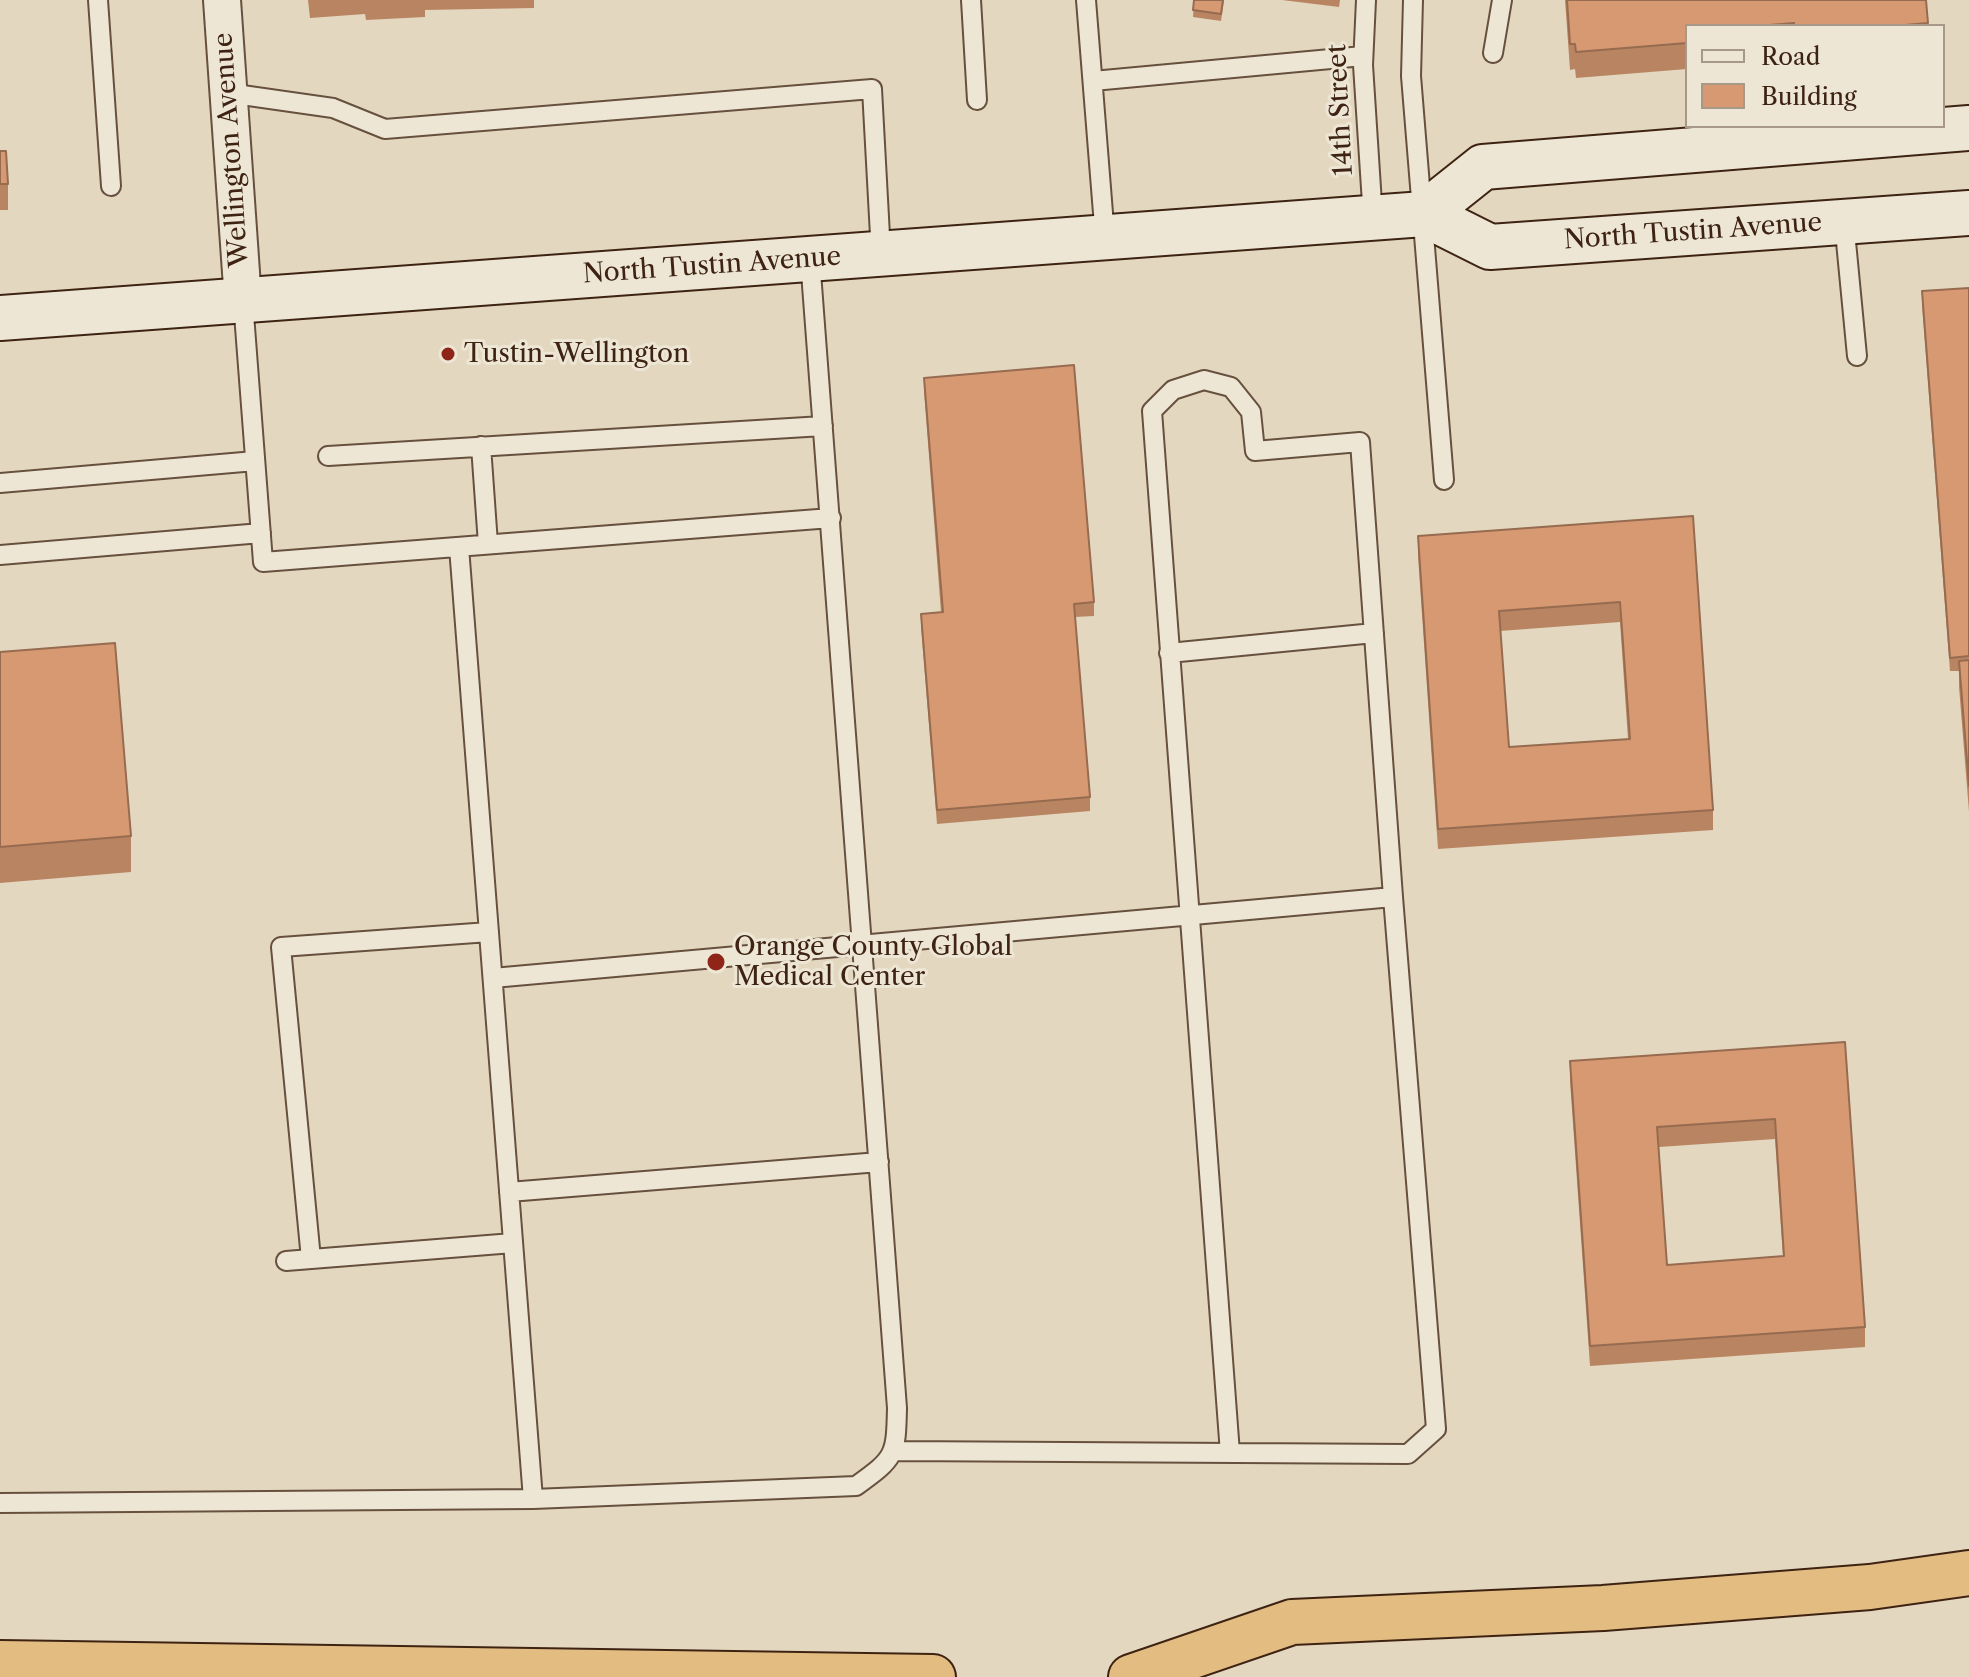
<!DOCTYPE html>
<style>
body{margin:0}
#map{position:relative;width:1969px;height:1677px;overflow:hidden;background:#e3d8bf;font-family:"Libre Caslon Text",serif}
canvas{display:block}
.legend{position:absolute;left:1685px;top:24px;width:260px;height:104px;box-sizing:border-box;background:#ede6d5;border:2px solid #a79887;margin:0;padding:10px 14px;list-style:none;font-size:24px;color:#3e2313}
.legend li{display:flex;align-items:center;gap:16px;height:40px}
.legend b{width:40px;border:2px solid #a79887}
</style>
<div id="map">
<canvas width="1969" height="1677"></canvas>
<ul class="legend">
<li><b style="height:10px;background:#ede6d5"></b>Road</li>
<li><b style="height:22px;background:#d79972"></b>Building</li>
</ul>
</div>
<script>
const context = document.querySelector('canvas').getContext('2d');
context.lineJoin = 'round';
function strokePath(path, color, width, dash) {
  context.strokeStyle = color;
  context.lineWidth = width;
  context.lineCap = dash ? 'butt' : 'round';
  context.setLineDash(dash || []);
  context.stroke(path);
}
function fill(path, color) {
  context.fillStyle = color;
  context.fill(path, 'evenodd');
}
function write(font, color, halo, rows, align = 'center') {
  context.font = font + ' "Libre Caslon Text",serif';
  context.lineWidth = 6;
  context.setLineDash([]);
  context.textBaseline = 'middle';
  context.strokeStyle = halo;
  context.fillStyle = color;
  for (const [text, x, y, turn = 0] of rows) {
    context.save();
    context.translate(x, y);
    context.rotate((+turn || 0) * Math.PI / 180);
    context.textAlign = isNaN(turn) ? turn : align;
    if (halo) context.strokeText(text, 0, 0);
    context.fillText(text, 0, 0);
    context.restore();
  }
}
const service = new Path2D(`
 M98,0L111,186
 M971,0L977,100
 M1086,0L1105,238
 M1366,0L1363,65L1373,219
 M1413,0L1411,76L1444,480
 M1493,53L1502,0
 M1093,81L1363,56
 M228,93L333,108L385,129L872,89L881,254
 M1844,221L1857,356
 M243,301L263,562L831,518
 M481,446L488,544
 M328,456L823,426
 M0,483L255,461
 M459,547L533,1499
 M0,555L261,533
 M1169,653L1374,633
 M493,978C793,950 1093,923 1393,897L1360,442L1255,451L1251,412L1231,387L1204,380L1173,390L1152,411L1230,1453
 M509,1192L879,1162
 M311,1259L281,947L489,932
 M286,1261L513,1243
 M896,1451L1408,1454L1436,1429L1393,897
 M0,1503L533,1499L856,1486C895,1458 896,1456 897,1408L810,259`);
const minor = new Path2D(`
 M222,0L243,301`);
const secondary = new Path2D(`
 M1424,214L1483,167L1969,128
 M0,318L1424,214L1490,247L1969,213`);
const motorway = new Path2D(`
 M0,1663L933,1677
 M1131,1677L1292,1622L1603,1608L1870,1587L1969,1573`);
strokePath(service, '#67503e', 22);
strokePath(minor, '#67503e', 40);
strokePath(secondary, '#3e2313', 48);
strokePath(motorway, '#3e2313', 48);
strokePath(service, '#ede6d5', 18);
strokePath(minor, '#ede6d5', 36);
strokePath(secondary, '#ede6d5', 44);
strokePath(motorway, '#e2bc80', 44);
fill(new Path2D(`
 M308,0H534V8L425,10V17L366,20L365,14L310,18Z
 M1194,0H1224L1221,21L1193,17Z
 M1282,0H1340L1339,7Z
 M1565,0H1926L1928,26H1687V69L1576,78L1575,69L1570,70Z
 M0,151L8,184V210H0Z
 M1969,288V812L1959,687V671H1950L1922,305V291Z
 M924,378L1094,602V616L1075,617L1090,797V811L937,824L921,627V614L941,612L924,391Z
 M1693,516L1713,810V830L1438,849L1418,556V536ZM1620,622L1628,739L1509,747L1500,631Z
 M0,652L131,836V872L0,883Z
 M1845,1042L1865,1327V1347L1590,1366L1570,1081V1061ZM1775,1139L1783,1257L1667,1265L1659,1147Z`), '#b98462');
const building = new Path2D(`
 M1194,0H1223L1221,14L1193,10Z
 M1567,0H1926L1928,23L1893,26H1794V23L1757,26H1687V43L1576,52L1575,44H1570Z
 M0,151H6L8,184H0Z
 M1969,288V656L1950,658L1922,291Z
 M1074,365L1094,602L1074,604L1090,797L937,810L921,614L943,612L924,378Z
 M1693,516L1713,810L1438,829L1418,536ZM1620,602L1630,739L1509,747L1499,611Z
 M115,643L131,836L0,847V652Z
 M1969,660V786L1959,661Z
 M1845,1042L1865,1327L1590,1346L1570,1061ZM1775,1119L1784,1256L1667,1265L1657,1127Z`);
fill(building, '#d79972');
strokePath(building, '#966b50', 2);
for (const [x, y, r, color] of [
 [448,354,8,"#8f2418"],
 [716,962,10,"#8f2418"]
]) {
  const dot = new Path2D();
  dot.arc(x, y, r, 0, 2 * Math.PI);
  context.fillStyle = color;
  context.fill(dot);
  strokePath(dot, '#ede6d5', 3);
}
write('26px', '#3e2313', '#ede6d5', [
 ["14th Street",1341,110,-93],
 ["Wellington Avenue",232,150,-94],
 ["North Tustin Avenue",1693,232,-4],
 ["North Tustin Avenue",712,266,-4]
]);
write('26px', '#3e2313', '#ede6d5', [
 ["Tustin-Wellington",464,354],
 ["Orange County Global",734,947],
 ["Medical Center",734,977]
], 'left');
</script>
